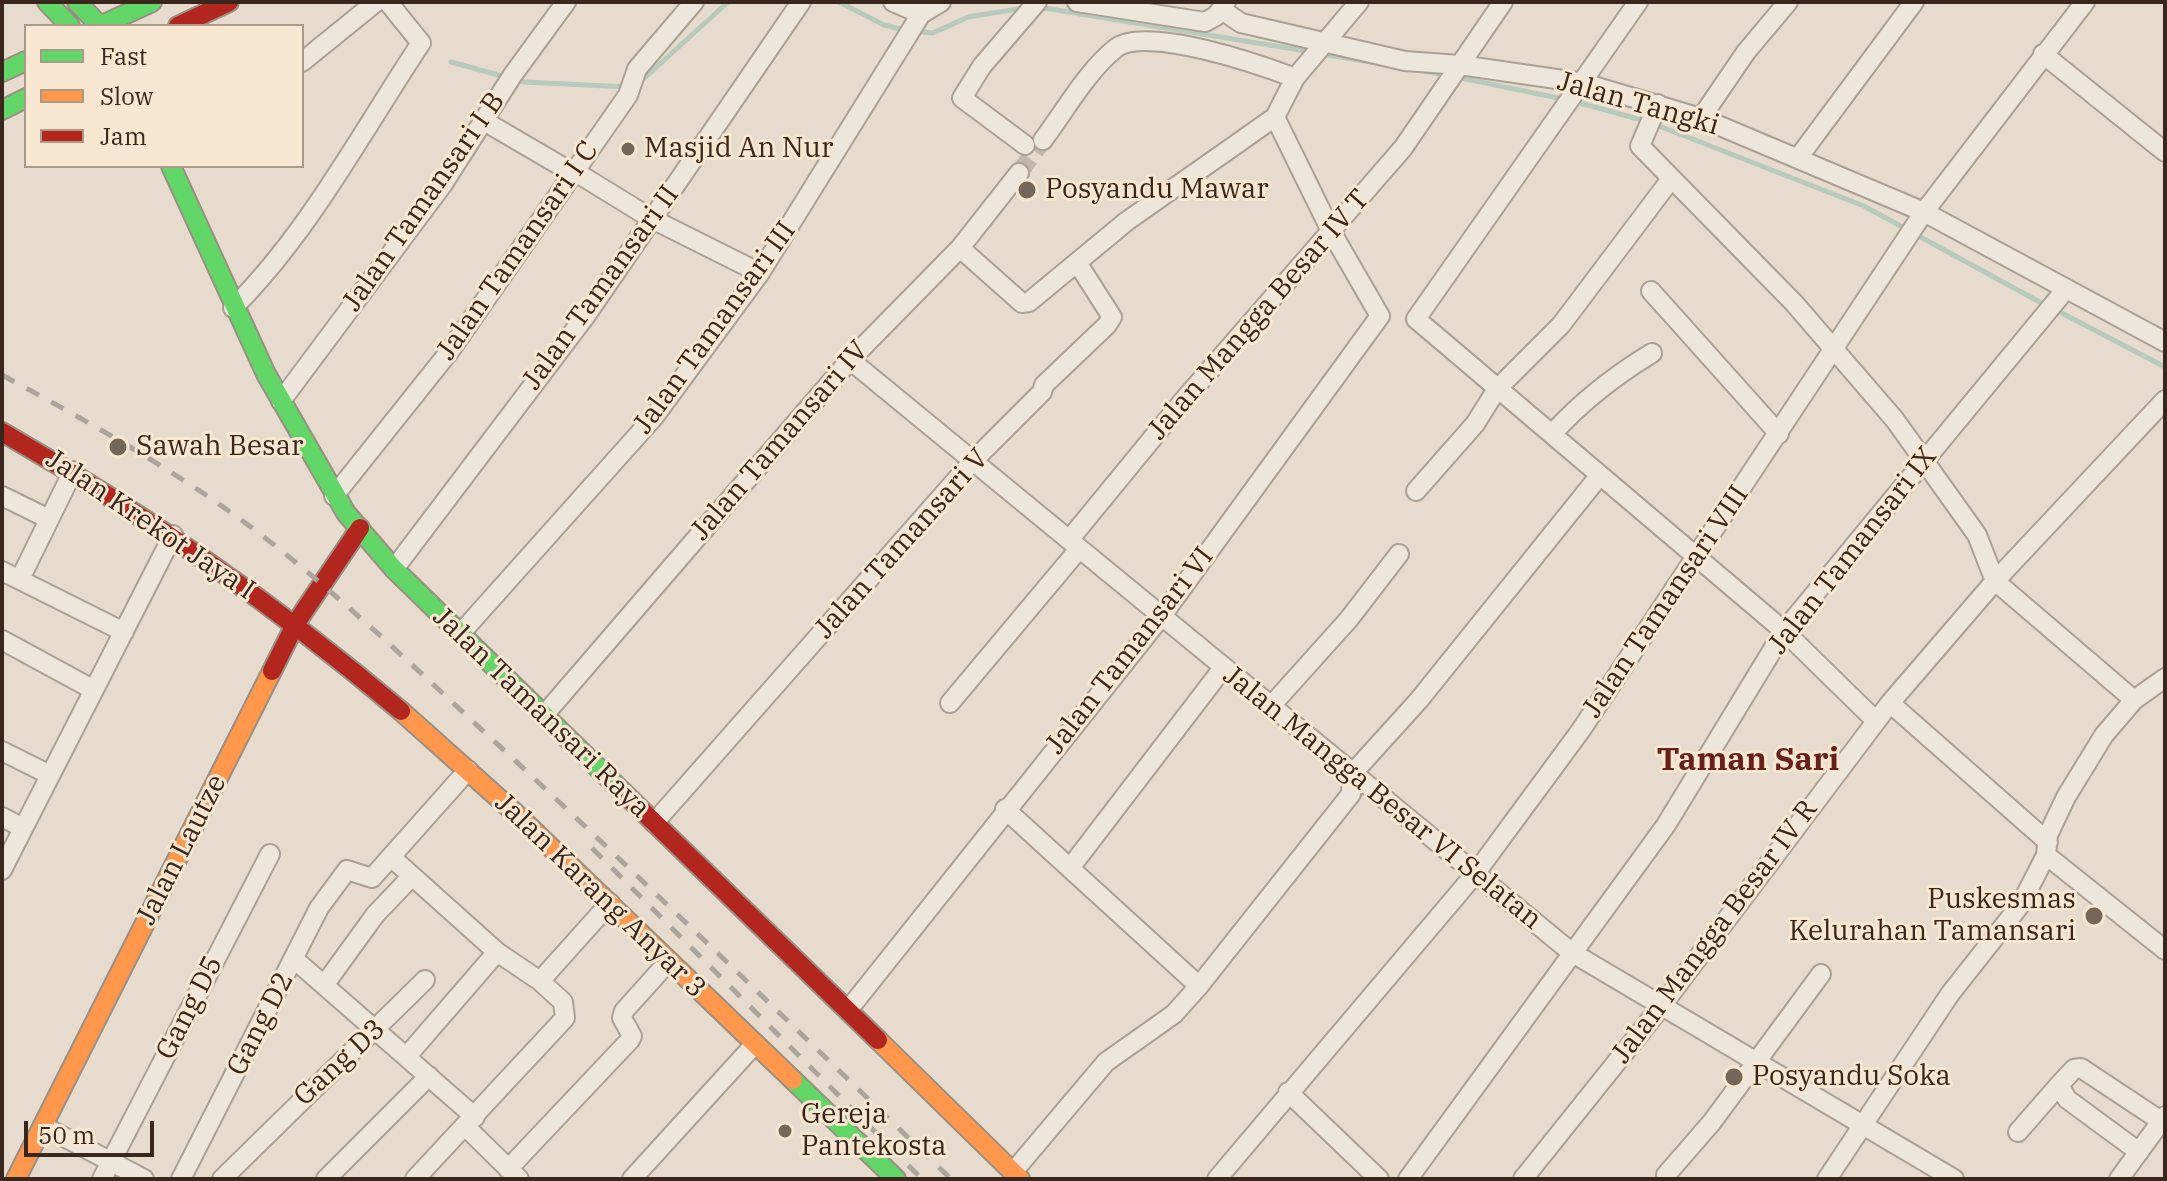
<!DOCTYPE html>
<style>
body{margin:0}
#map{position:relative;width:2167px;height:1181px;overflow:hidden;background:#e6dbcc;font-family:"IBM Plex Serif",serif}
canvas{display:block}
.frame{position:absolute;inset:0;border:4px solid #39271d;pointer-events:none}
.legend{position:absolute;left:24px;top:24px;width:280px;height:144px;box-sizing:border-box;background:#f7e7d1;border:2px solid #ab9a89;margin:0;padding:10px 14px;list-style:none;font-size:24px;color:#39271d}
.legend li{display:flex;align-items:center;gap:16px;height:40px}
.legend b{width:40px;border:2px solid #ab9a89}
.scale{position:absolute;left:24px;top:1121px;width:130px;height:36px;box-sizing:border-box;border:4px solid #39271d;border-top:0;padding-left:10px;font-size:24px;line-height:28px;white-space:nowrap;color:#39271d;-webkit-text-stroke:6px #f7e7d1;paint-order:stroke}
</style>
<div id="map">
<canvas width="2167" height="1181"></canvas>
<div class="frame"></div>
<ul class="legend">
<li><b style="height:10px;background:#63d668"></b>Fast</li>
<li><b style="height:10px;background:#ff974d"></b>Slow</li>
<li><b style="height:10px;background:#b3261e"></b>Jam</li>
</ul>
<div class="scale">50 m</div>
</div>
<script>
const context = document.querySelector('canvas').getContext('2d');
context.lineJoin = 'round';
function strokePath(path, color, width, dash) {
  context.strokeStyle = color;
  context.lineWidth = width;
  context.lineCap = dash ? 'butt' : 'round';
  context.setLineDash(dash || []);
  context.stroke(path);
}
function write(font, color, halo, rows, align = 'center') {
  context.font = font + ' "IBM Plex Serif",serif';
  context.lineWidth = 6;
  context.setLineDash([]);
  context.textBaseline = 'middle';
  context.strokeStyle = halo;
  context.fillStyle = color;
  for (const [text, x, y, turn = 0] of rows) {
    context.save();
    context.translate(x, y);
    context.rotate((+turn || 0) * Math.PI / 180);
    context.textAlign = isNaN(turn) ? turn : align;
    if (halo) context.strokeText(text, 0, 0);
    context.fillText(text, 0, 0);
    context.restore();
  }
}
strokePath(new Path2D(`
 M839,2L884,25L904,30
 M1038,7L1312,52
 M914,31L933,33L968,17L1024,8
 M1322,54L1371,62
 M451,62L524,82L627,87
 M1424,71L1446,75
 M1456,77L1563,99
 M639,83L728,2
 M1573,101L1645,121
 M1654,124L1864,206L1906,229
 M1915,234L2047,306
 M2056,310L2165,367`), '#b8cabc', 5);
strokePath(new Path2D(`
 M1019,173L1043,140`), '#c3b7a9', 18, [18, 9]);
const street = new Path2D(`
 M893,2L921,14
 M1077,2L1205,22L1216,16L1226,2
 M1359,2L1295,78L1275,117L1332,233L1380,316
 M1222,10L1241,23L1405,61L1460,65L1584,83L1701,118L1924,212L2165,342
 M2043,54L2165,152
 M302,62L376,2
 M1658,104L1640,146L1794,303L1895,420L1977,535L1995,581L2134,700
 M1701,118L1746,52L1788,2
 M484,121L573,173
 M1043,140C1065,111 1087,71 1116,48C1146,25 1261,65 1295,78
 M1025,145L962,98L982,66L1037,2
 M1798,158L1914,2
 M574,171L652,219L760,273
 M960,248L1022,303L1029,302L1127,221L1275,117
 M1651,291L1779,434
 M233,308C310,231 361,133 421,43L388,2
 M1416,319L1784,631L1876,721
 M1416,319L1638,2
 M850,360L1571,952L1954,1179
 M281,401L443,184L512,76L566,2
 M1552,434C1582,401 1614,376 1652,353
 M1416,491L1475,424L1497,389L1561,325L1671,179
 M2,496L49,519
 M334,496L449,352L628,95L637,69L694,2
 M1069,540L1183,401L1403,148L1503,2
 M394,569L587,314L801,2
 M2,571L124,632
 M20,579L73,471
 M460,634L654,417L760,273L921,14L941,2
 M2,640L94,690
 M950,703L1079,549
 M1890,703L2048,842
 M1270,707L1349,619L1399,554
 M545,714L850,360L960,248L1019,173
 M2,751L50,775
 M1005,809L1199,986
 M2,817L23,828
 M654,823L972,462L1042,392L1044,385L1107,325L1112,317L1078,264
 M2046,855L2165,950
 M391,857L497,952
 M1070,868L1223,668
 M2,870L173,535
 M294,959L475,1117
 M325,984L375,915L412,876
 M849,1009L1161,617L1380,316
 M407,1056L497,952L540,981
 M1288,1092L1379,1179
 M43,1126L144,1179
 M465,1126L519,1179
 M2018,1132L2059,1085
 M2139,1152L2067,1099L2059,1085L2074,1069L2081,1068L2161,1121
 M508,1169L630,1040L632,1036L622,1018L624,1011L669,961
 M1013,1172L1106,1062L1174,1014L1199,986L1351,794L1352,774L1419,700L1600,475
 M1666,1175L1712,1122L1821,974
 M102,1179L270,854
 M181,1179L319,908L347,870L372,878L468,770
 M222,1179L425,980
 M326,1179L429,1076
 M415,1179L565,1018L563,1002L540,981L610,903
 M632,1179L755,1044
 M1217,1179L1475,874L1581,730L1924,212L2085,2
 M1408,1179L1666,825L1784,631L2066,289
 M1523,1179L1660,1008L1890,703L1995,581L2165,400
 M1827,1179L1950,994L2021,904L2046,855L2048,835L2066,797L2104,735L2134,700L2165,678
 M2119,1179L2165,1116`);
const fast = new Path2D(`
 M47,2L70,26
 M77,2L100,26L152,2
 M2,72L26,61
 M2,110L26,98
 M171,166L266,374L346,513L394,569L628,797
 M793,1080L896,1179`);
const slow = new Path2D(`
 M401,711L514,812L793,1080
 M878,1040L1020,1179
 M16,1179L272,671`);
const jam = new Path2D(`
 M178,26L229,2
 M2,432C144,513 276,605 401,711
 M272,671L296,623L360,528
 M628,797L878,1040`);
strokePath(street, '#aba095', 22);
strokePath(fast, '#9a8f85', 22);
strokePath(slow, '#9a8f85', 22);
strokePath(jam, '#9a8f85', 22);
strokePath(street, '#ede6dd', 18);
strokePath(fast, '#63d668', 18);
strokePath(slow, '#ff974d', 18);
strokePath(jam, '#b3261e', 18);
strokePath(new Path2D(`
 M2,375C98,427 193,480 278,548C358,612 432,684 507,753C657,893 803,1036 951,1179
 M592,848L922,1179`), '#aca59e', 5, [14, 14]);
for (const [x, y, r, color] of [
 [628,149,8,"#76665a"],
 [1027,190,10,"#76665a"],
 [118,447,10,"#76665a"],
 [2094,916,10,"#76665a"],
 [1734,1077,10,"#76665a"],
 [785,1131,8,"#76665a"]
]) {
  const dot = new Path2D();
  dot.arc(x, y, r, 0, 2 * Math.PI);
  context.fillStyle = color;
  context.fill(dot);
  strokePath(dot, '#f7e7d1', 3);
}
write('28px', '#39271d', '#f7e7d1', [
 ["Jalan Tangki",1638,104,16],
 ["Jalan Tamansari I B",424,202,-55],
 ["Jalan Tamansari I C",518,251,-55],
 ["Jalan Tamansari II",601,288,-54],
 ["Jalan Mangga Besar IV T",1259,315,-49],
 ["Jalan Tamansari III",715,328,-54],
 ["Jalan Tamansari IV",780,441,-49],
 ["Jalan Krekot Jaya I",150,525,34],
 ["Jalan Tamansari V",902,544,-48],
 ["Jalan Tamansari IX",1853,551,-52],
 ["Jalan Tamansari VIII",1666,602,-56],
 ["Jalan Tamansari VI",1130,651,-52],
 ["Jalan Tamansari Raya",541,713,44],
 ["Jalan Mangga Besar VI Selatan",1382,798,39],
 ["Jalan Lautze",182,850,-63],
 ["Jalan Karang Anyar 3",600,896,44],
 ["Jalan Mangga Besar IV R",1715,932,-53],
 ["Gang D5",190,1008,-63],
 ["Gang D2",261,1024,-63],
 ["Gang D3",340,1063,-43]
]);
write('28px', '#39271d', '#f7e7d1', [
 ["Masjid An Nur",644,149],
 ["Posyandu Mawar",1045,190],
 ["Sawah Besar",136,447],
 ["Puskesmas",2076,900,"right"],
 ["Kelurahan Tamansari",2076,932,"right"],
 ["Posyandu Soka",1752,1077],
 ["Gereja",801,1115],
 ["Pantekosta",801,1147]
], 'left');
write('bold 32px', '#67211a', '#f7e7d1', [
 ["Taman Sari",1748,761]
]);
</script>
